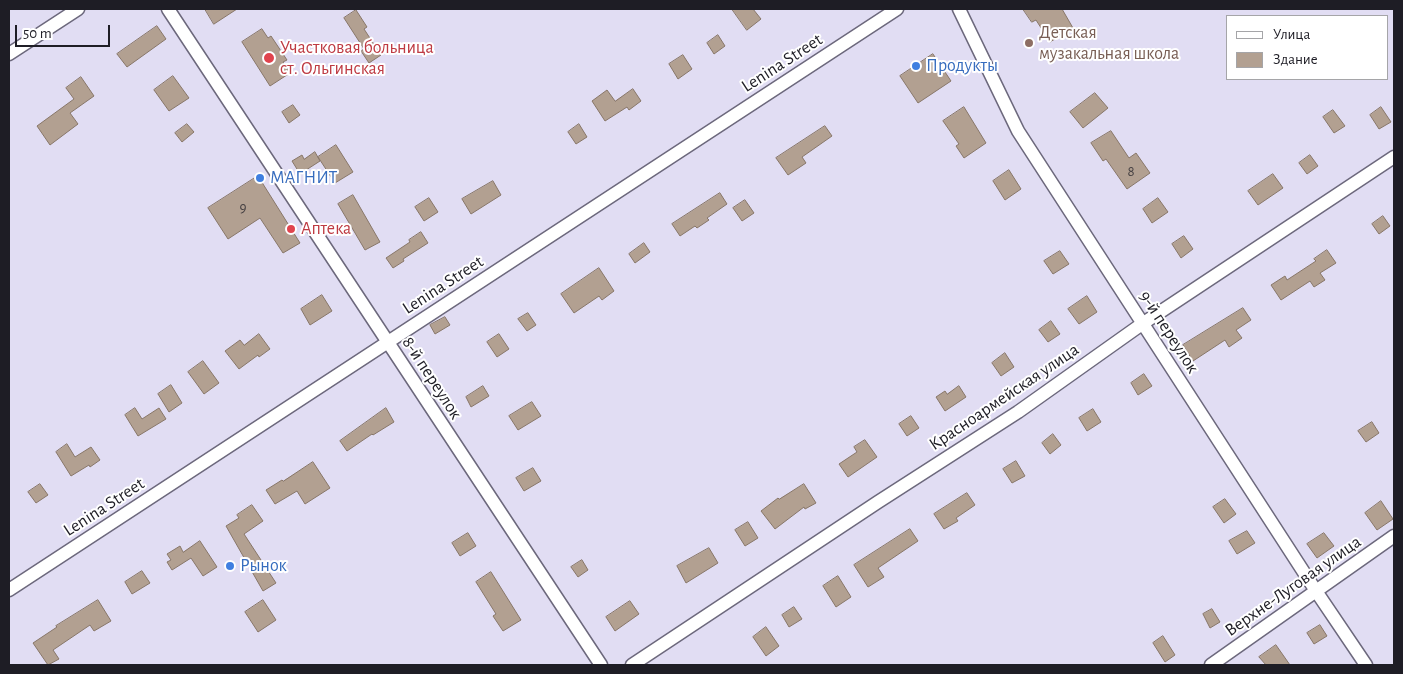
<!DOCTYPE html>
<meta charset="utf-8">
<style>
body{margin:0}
#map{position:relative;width:1403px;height:674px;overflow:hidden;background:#e1ddf3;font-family:"Alegreya Sans",sans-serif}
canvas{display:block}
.frame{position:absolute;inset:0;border:10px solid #1e1d25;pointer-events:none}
.legend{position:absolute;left:1226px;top:15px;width:162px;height:65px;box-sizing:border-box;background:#fff;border:1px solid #a5a5a8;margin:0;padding:6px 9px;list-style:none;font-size:15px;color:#1e1d25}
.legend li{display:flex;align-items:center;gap:10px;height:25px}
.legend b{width:25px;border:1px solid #a5a5a8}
.scale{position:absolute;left:15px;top:25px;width:95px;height:22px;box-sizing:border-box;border:2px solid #1e1d25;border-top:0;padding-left:6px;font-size:15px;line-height:18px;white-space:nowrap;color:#1e1d25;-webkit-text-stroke:4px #fff;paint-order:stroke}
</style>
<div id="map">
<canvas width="1403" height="674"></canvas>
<div class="frame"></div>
<ul class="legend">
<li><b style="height:6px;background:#fff"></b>Улица</li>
<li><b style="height:14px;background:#b2a091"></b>Здание</li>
</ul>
<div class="scale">50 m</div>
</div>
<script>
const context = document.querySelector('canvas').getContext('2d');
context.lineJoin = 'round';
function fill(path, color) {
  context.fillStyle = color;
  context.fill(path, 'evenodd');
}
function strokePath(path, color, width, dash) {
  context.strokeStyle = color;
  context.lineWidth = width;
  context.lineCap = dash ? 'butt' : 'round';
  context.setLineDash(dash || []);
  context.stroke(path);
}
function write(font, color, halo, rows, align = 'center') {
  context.font = font + ' "Alegreya Sans",sans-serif';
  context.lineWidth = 4;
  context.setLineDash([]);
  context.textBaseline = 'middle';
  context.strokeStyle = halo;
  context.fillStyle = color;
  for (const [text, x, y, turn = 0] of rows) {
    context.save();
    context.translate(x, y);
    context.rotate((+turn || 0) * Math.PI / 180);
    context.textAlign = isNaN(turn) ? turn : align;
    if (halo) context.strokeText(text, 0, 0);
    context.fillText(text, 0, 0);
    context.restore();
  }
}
const building = new Path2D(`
 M205,9H237L214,24Z
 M732,9H753L761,19L747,30Z
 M1023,9H1062L1073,28L1050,42L1036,20L1032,22Z
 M356,10L367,27L364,29L381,55L369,63L361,51L364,49L344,18Z
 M157,26L166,39L127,67L117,54Z
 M262,29L268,38L271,36L287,60L283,62L290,73L270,86L242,42Z
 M718,35L725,46L714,54L707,43Z
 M933,54L951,81L918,103L900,76Z
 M683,55L692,69L678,79L669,64Z
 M173,76L189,98L169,111L154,90Z
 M81,77L94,96L70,113L78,124L50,145L37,126L74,99L66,88Z
 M633,89L641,101L629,110L627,107L605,121L592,101L607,90L615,101Z
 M1095,93L1108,108L1083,128L1070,112Z
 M293,105L300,115L289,123L282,112Z
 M964,107L986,143L964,158L956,146L959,144L943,121Z
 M1381,107L1391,122L1379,129L1370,115Z
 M1333,110L1345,126L1334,133L1323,117Z
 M187,124L194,132L182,142L175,133Z
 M579,124L587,137L576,144L568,132Z
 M825,126L832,136L802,157L806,163L788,175L776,158Z
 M1111,131L1129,158L1136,153L1150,173L1127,189L1106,159L1103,161L1091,143Z
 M336,145L353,172L335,183L318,157Z
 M315,152L320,161L300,174L292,161L302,155L304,159Z
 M1310,155L1318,166L1307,174L1299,163Z
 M1009,170L1021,189L1005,200L993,181Z
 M1273,174L1283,188L1258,205L1248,191Z
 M258,176L300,243L283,253L260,218L228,239L208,208Z
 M493,181L501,195L471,214L462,199Z
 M720,193L727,204L707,218L709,220L697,228L695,226L680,236L672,224Z
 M353,195L380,242L365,250L338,204Z
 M429,198L438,212L424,221L415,207Z
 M1158,198L1168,212L1152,223L1143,209Z
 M745,200L754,213L742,221L733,208Z
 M1383,216L1390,226L1379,234L1372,224Z
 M421,232L428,243L403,259L404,261L393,268L386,258L410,242L409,240Z
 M1184,236L1193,249L1181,258L1172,244Z
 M644,243L650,252L635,263L629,254Z
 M1327,250L1336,263L1320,273L1325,280L1314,287L1310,281L1281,300L1271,285L1285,276L1287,280L1316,261L1314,259Z
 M1060,251L1069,264L1053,274L1044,261Z
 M599,268L614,291L602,300L599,296L574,313L561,294Z
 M322,295L332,311L310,325L301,309Z
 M1087,296L1097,312L1079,324L1068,309Z
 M1243,308L1251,320L1236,330L1242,338L1229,347L1225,340L1193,361L1183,345Z
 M528,313L536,325L527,331L518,319Z
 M445,317L450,325L435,334L430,325Z
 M1051,321L1060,334L1048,342L1039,330Z
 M259,334L270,349L259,357L258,355L239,369L225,351L240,340L244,345Z
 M499,334L509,349L497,357L487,342Z
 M1005,353L1014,367L1001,376L992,363Z
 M203,361L219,383L204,394L188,372Z
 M1144,374L1152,386L1138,395L1131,383Z
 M171,385L182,403L169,412L158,394Z
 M483,386L489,396L471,407L466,397Z
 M959,386L966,397L945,411L936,397L945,391L947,394Z
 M532,402L541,416L518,430L509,416Z
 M135,408L142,419L159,408L166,419L138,436L125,415Z
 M386,408L394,422L373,435L372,434L347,451L340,441Z
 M1093,409L1101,422L1087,431L1079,418Z
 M911,416L919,428L907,436L899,424Z
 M1372,422L1379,433L1366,442L1358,431Z
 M1053,434L1061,445L1050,454L1042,443Z
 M865,440L877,457L848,477L839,464L857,452L854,447Z
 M67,444L75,457L91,447L100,460L90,467L89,465L71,476L56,452Z
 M1016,461L1025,476L1012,483L1003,469Z
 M313,462L330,488L305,504L297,491L275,504L266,490L282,480L283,481Z
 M533,468L541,481L524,491L516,478Z
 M40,484L48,495L36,503L28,492Z
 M804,484L816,503L805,509L804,507L775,529L761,511L778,498L779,499Z
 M967,493L975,505L956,518L958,521L944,529L934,514Z
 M1225,499L1236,514L1224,523L1213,507Z
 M1381,501L1393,519L1377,530L1365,513Z
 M252,505L263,521L244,534L276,583L263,591L226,526L239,518L237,515Z
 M748,522L758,538L745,546L735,530Z
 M910,529L918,541L878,568L884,577L868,587L854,565Z
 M1247,531L1255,543L1237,554L1229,541Z
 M468,533L476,546L460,556L452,543Z
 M1324,533L1334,546L1317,558L1307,544Z
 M200,541L217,567L203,576L191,558L172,570L167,562L171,560L167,554L180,546L183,552Z
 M709,548L718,563L686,583L677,566Z
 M582,560L588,570L578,577L571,567Z
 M142,571L150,583L132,594L125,582Z
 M491,572L521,620L503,631L493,616L496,614L476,582Z
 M838,576L851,597L836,607L823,586Z
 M98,600L111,621L94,631L90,625L53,650L59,659L48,665L33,643L57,627L56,626Z
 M263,600L276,620L258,632L245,612Z
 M630,601L639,614L615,631L606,617Z
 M794,607L802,619L789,627L782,615Z
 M1212,609L1220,622L1210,628L1203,614Z
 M1320,625L1327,636L1314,644L1307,633Z
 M766,627L779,646L766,656L753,637Z
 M1163,636L1175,655L1165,662L1153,643Z
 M1276,645L1290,665H1266L1259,657Z`);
fill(building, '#b2a091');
strokePath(building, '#877668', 1);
const minor = new Path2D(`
 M168,9L601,665
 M959,9L1018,131L1316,591L1366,665
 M9,54L78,9
 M9,590L897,9
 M632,665L878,502L1018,412L1142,324L1394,157
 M1211,665L1394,536`);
strokePath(minor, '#6c687c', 15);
strokePath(minor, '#fff', 12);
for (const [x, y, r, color] of [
 [1029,43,5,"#8d6e63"],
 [269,58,6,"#e0444e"],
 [916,66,5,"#3f7fe0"],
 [260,178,5,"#3f7fe0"],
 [291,229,5,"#e0444e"],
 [230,566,5,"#3f7fe0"]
]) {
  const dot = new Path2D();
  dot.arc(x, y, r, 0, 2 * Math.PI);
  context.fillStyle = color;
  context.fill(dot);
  strokePath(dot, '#fff', 2);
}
write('15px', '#433e40', null, [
 ["8",1131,171],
 ["9",243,207]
]);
write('18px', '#785e54', '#fff', [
 ["Детская",1039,33],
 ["музакальная школа",1039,54]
], 'left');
write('18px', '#be3a42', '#fff', [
 ["Участковая больница",280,48],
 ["ст. Ольгинская",280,69],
 ["Аптека",301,229]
], 'left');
write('18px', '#1e1d25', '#fff', [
 ["Lenina Street",782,63,-33],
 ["Lenina Street",443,285,-33],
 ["9-й переулок",1169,332,57],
 ["8-й переулок",432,378,57],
 ["Красноармейская улица",1004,397,-34],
 ["Lenina Street",104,507,-33],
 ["Верхне-Луговая улица",1293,586,-35]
]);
write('18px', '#366cbe', '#fff', [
 ["Продукты",926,66],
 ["МАГНИТ",270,178],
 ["Рынок",240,566]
], 'left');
</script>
